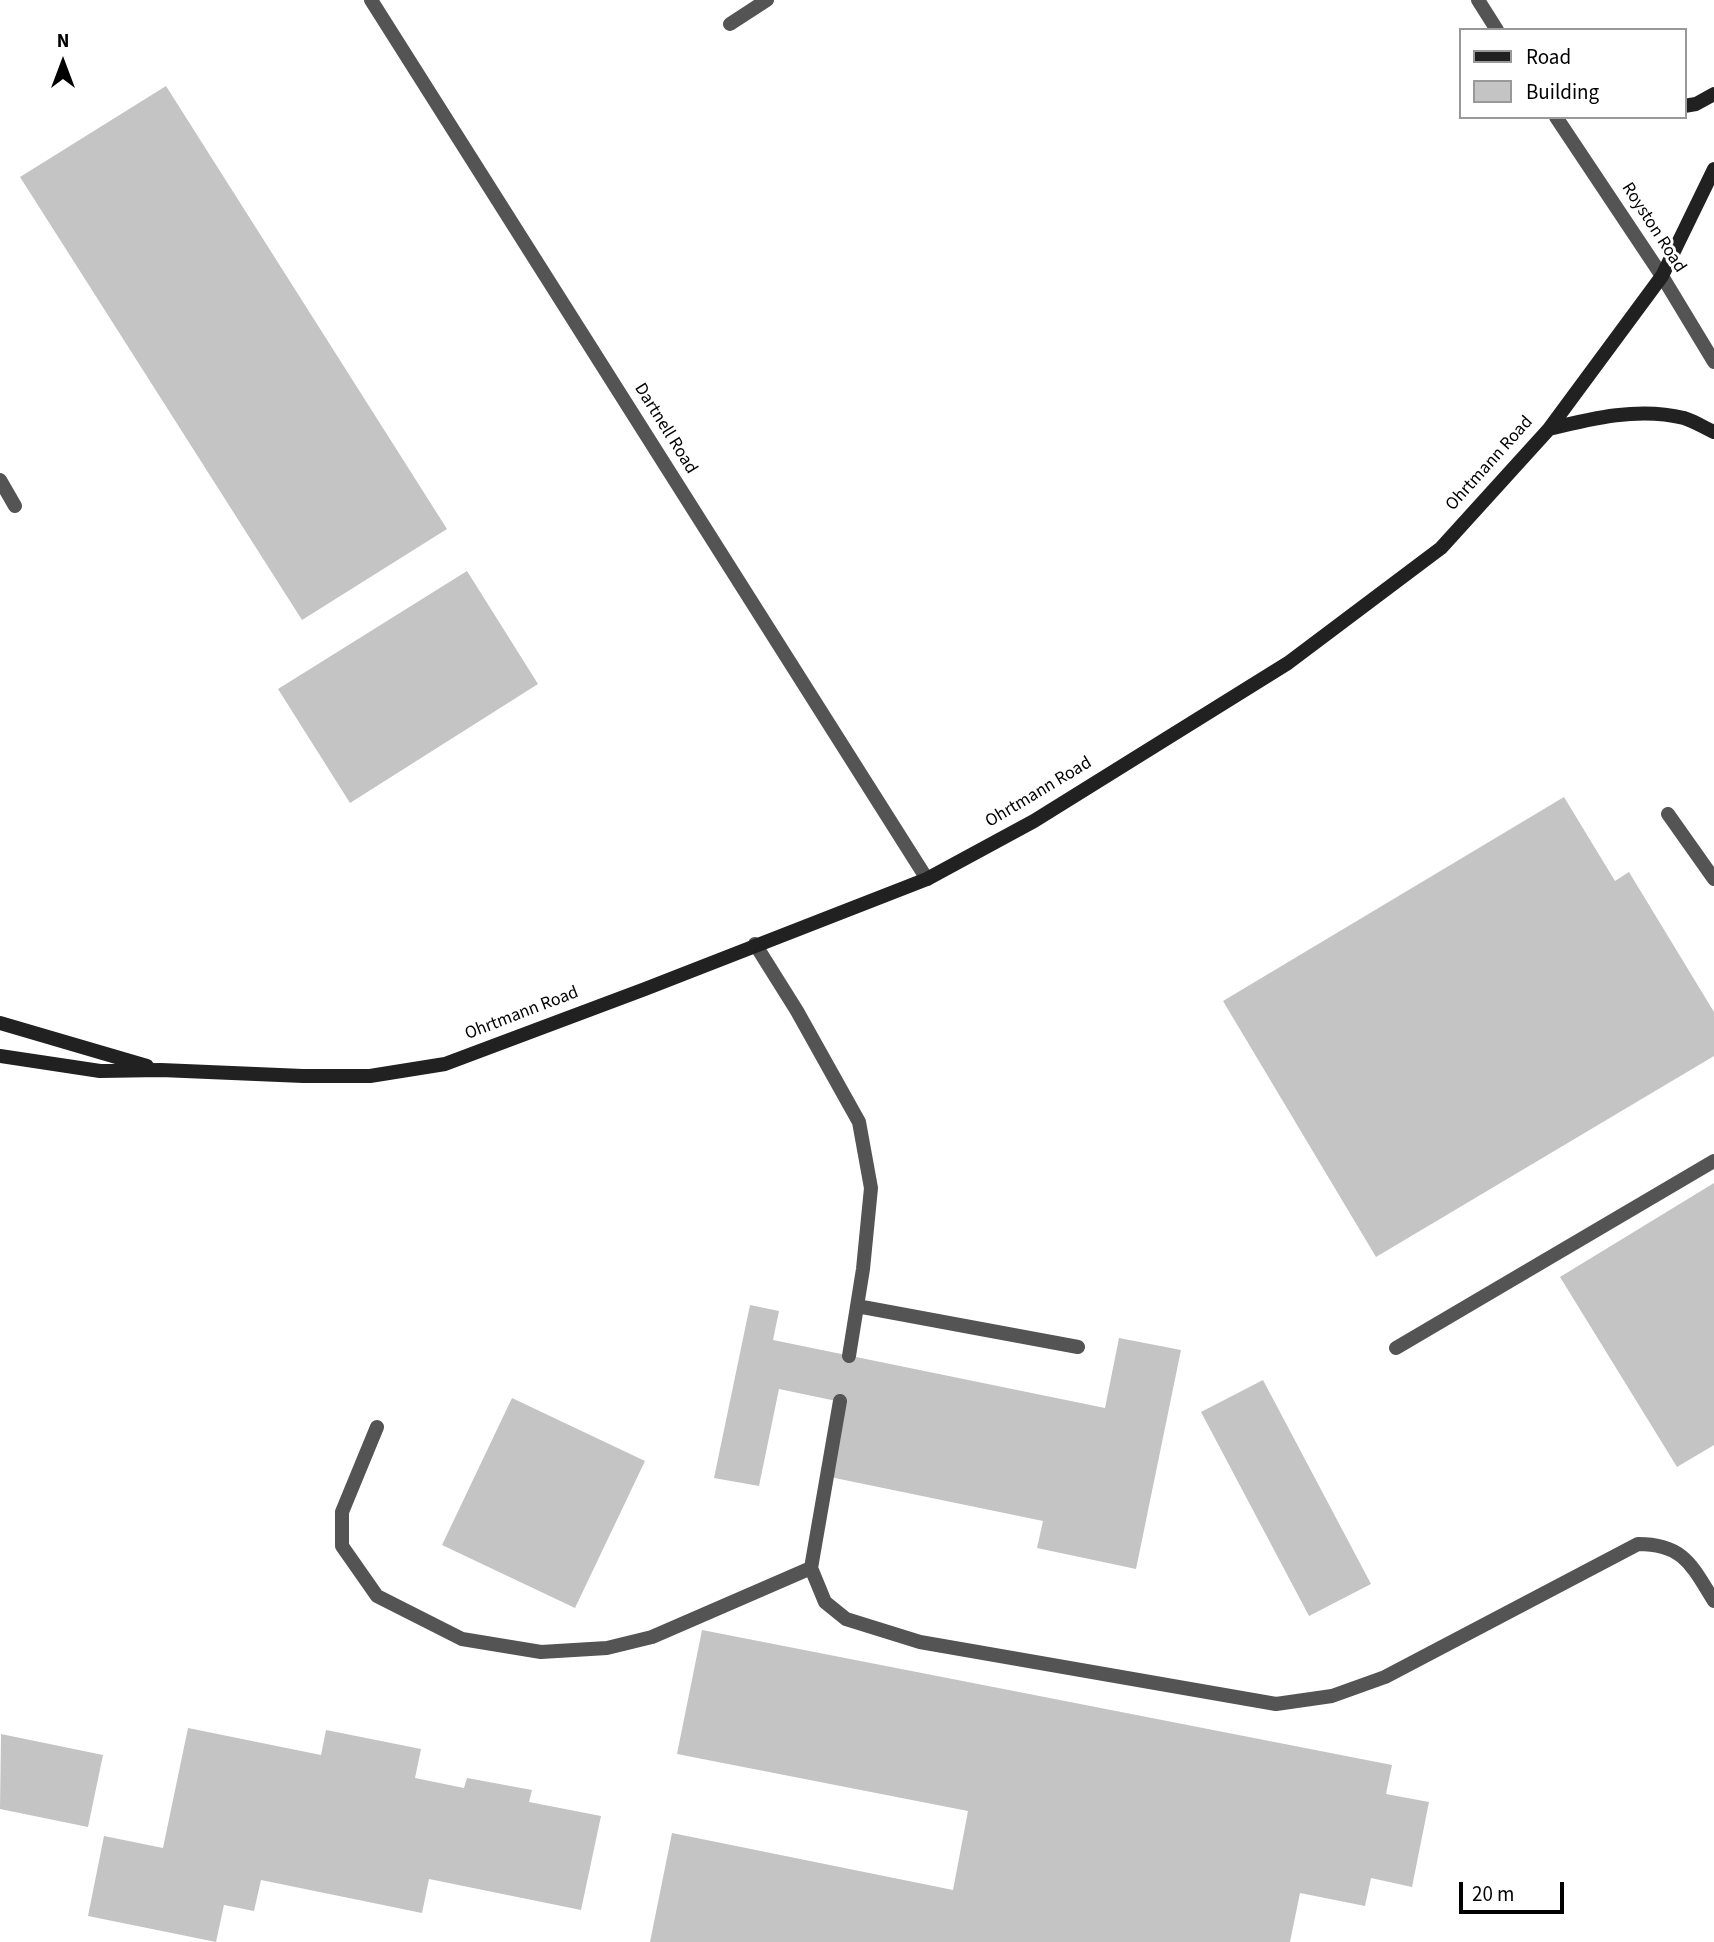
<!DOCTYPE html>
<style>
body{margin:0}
#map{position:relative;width:1714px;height:1942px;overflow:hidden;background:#fff;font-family:"Source Sans 3",sans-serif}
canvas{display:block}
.legend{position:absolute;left:1459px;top:28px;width:228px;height:91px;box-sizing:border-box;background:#fff;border:2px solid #999;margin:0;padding:9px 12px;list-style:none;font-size:21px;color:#000}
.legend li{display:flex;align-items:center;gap:14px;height:35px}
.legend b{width:35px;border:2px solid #999}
.north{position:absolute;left:28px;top:28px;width:70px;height:70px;-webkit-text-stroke:5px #fff;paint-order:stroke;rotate:0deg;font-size:19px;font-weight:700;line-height:28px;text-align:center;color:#000}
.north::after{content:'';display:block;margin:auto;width:24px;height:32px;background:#000;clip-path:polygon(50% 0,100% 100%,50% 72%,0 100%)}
.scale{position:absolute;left:1459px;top:1882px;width:105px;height:32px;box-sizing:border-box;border:4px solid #000;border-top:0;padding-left:9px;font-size:21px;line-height:24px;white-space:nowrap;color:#000;-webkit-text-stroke:5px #fff;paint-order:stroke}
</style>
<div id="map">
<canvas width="1714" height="1942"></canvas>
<ul class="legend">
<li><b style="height:9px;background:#212121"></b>Road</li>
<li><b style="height:19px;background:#c4c4c4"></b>Building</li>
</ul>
<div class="north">N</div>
<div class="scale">20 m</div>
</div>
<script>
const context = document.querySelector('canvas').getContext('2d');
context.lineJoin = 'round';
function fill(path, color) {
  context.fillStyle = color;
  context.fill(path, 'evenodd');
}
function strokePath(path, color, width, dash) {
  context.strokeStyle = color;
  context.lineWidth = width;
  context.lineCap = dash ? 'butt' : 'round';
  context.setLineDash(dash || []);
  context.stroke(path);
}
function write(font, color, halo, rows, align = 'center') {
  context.font = font + ' "Source Sans 3",sans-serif';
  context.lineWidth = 6;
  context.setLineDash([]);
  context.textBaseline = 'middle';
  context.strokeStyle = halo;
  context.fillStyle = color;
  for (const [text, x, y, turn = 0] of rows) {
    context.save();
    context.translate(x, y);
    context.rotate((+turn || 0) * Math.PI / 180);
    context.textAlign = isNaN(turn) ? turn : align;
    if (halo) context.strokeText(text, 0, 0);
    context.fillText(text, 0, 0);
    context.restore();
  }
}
fill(new Path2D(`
 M166,86L447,529L302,620L20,177Z
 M467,571L538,684L350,803L278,689Z
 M1564,797L1615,881L1629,872L1714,1012V1056L1376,1257L1223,1001Z
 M1714,1183V1445L1677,1467L1560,1277Z
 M750,1305L779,1311L773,1340L1105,1408L1119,1338L1181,1350L1136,1569L1037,1548L1043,1521L830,1477L846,1403L779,1389L759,1486L714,1478Z
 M1263,1380L1371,1584L1309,1616L1201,1412Z
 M512,1398L645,1461L575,1608L442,1545Z
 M702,1630L1392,1765L1386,1794L1429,1802L1412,1887L1371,1878L1365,1906L1300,1893L1290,1942H650L672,1833L953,1890L968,1811L677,1754Z
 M188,1728L321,1755L326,1730L421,1749L415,1778L464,1788L467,1778L532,1790L529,1802L601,1816L581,1910L429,1879L422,1913L261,1880L254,1911L224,1905L216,1942L88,1916L104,1836L163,1848Z
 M1,1734L103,1755L88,1827L0,1809Z`), '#c4c4c4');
strokePath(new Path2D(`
 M730,24L767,0
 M0,480L15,506
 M1668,814L1714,879
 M755,944L797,1011L859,1122L871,1188L863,1269L849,1356
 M857,1306L1078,1347
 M1396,1348L1714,1161
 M840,1401L811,1568L825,1602L846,1619L920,1642L1276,1704L1332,1696L1385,1677L1638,1544C1684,1544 1692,1566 1714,1601
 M377,1427L342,1512V1546L377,1596L462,1639L541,1652L607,1648L652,1637L811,1568`), '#545454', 14);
strokePath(new Path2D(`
 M371,0L927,879
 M1478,0L1497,30
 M1556,117L1662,276L1714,362`), '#545454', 14);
strokePath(new Path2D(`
 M1684,106L1696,104L1714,94
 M1549,429C1593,418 1639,407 1684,418C1694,421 1705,428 1714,432
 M0,1023L147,1066
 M0,1056L100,1071L161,1070L303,1076H370L445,1064L645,989L927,879L1034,821L1288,663L1441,548L1549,429L1662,276L1714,169`), '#212121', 14);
write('18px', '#000', '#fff', [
 ["Royston Road",1653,228,57],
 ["Dartnell Road",665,429,58],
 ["Ohrtmann Road",1490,464,-48],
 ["Ohrtmann Road",1039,793,-31],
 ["Ohrtmann Road",522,1014,-21]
]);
</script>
